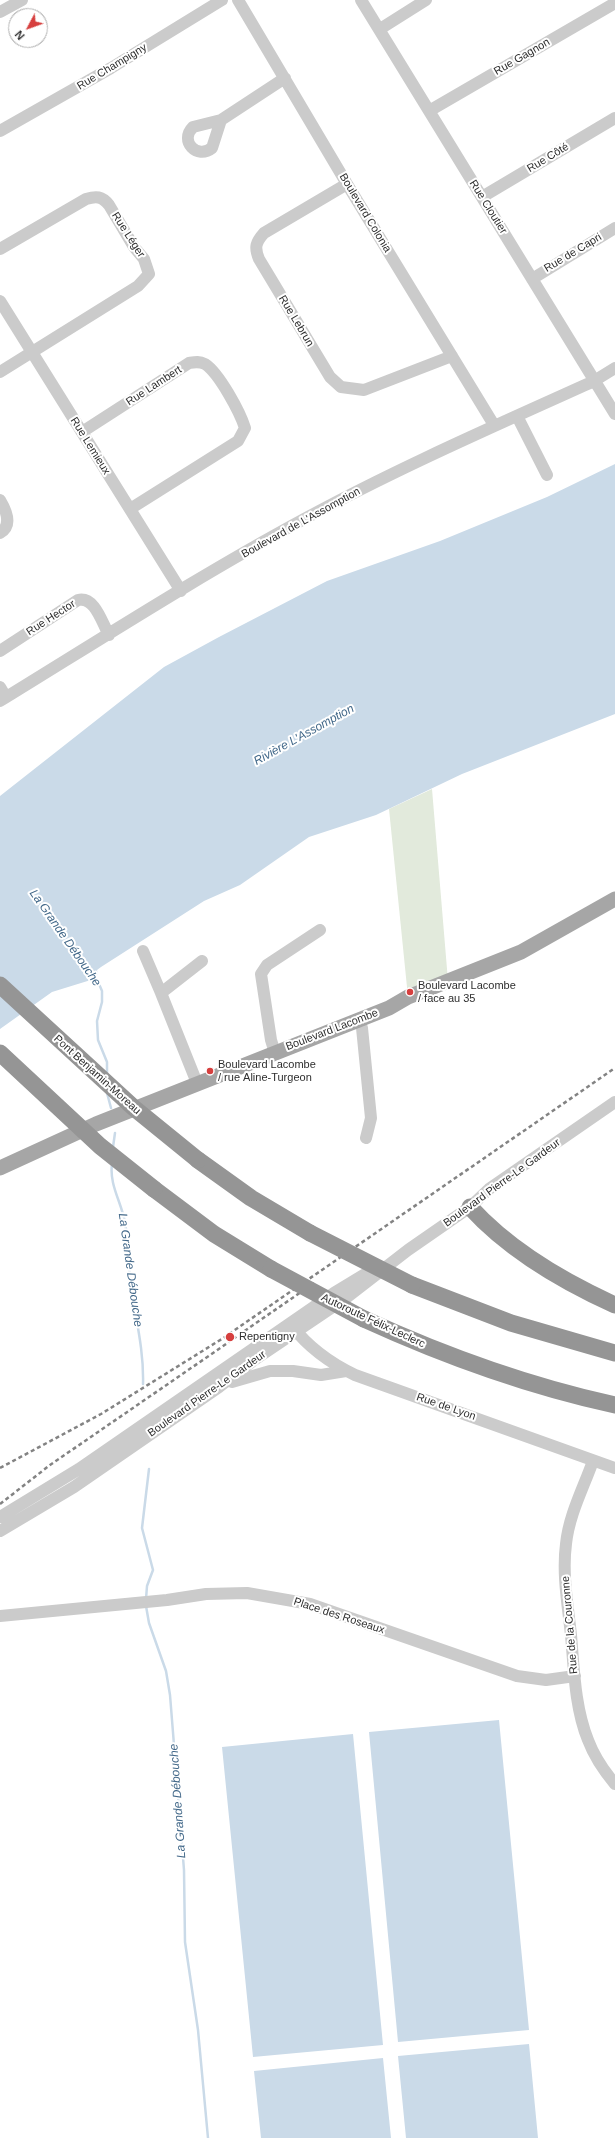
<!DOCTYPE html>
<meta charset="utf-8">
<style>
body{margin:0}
#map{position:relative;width:615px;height:2138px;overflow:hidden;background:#fff;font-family:Arial,sans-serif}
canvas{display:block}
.north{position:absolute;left:8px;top:8px;width:40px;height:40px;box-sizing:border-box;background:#fff;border:1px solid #ababab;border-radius:50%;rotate:229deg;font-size:11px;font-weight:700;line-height:16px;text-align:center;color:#2e2e2e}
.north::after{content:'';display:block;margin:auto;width:14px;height:18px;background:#d63f3e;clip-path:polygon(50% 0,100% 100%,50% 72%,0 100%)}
</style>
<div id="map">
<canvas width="615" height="2138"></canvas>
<div class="north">N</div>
</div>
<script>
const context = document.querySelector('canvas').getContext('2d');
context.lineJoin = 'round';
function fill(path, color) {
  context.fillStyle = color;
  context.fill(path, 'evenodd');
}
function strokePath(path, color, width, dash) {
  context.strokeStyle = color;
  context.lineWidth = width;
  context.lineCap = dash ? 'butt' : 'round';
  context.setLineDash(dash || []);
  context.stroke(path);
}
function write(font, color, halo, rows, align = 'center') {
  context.font = font + ' Arial,sans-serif';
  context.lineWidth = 4;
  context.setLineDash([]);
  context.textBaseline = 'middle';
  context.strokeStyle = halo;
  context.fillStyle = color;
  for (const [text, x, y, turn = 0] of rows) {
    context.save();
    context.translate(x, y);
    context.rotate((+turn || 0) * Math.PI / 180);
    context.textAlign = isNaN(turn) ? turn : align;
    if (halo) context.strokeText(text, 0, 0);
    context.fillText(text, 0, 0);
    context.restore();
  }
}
fill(new Path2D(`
 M432,789L448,981L408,997L389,809Z`), '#e2eadc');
fill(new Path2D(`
 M615,464V714L462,774L376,815L309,837L240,885L204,901L101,967L97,970L98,974L94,979L52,992L0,1029V796L164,667L219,637L327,581L440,541L547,497Z
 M499,1720L529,2030L398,2042L369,1732Z
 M353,1734L383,2045L253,2057L222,1747Z
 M529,2044L538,2138H406L398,2056Z
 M383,2058L391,2138H261L254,2071Z`), '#cadae8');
strokePath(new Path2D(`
 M92,977L99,984L102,991V1002L97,1021L98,1040L107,1062V1074
 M107,1093L111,1108
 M113,1147L115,1133
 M112,1164C109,1185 122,1203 125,1223C129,1244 128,1266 131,1287C136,1320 144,1351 143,1384
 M146,1599L147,1586L153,1570L142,1528L149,1469
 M146,1606L149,1623L166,1671L170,1695L184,1870L185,1942L198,2030L208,2138`), '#cadae8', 2.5);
strokePath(new Path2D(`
 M238,0L347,184L494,425
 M361,0L615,414
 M0,12L22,0
 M380,29L426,0
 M429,111L615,3
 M221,120L212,148C197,160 179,141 193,127Z
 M221,120L285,78
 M0,131L111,68L222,0
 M347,184L264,233C256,242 254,247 259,259L330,377L341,387L364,390L452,356
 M482,197L615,118
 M0,249L86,199C96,196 102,196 109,205L134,247L144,259L149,274L138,286L0,372
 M532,279L615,228
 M0,301L181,591
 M517,416L547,475
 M82,432L189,363C195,362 199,361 205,364C219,373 240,412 245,428L238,441L130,509
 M0,500C6,510 13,525 0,533
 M0,651L78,600C95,596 102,623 109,635
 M0,687L6,697
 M0,701C101,639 202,574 306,518C400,467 497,425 594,381L615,368
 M143,951L161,993
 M359,1020L362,1028L371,1118L366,1138
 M275,1053L271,1040L261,974L267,965L320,930
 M197,1083L161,993L202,961
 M292,1326C309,1348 330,1363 355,1375L615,1468
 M232,1382L270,1371H293L321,1375L346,1371
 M593,1461C583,1489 569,1515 566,1544C562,1574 568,1606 571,1635C574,1670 575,1708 588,1740C594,1756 604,1771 615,1784
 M0,1517L79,1469L334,1293L367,1273
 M0,1531L74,1487L219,1387L254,1360L346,1298L408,1250L470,1207L489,1189L615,1102
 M0,1616L167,1600L206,1594L247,1593L310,1604L517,1676L546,1680L575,1676`), '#cbcbcb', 12);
strokePath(new Path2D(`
 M0,1168L96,1124L389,1008L408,997L521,952L615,899`), '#a6a6a6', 15);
strokePath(new Path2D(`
 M198,1160L251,1198L310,1233
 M154,1189L214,1234L271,1269
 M470,1207C509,1250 562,1281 615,1305
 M412,1285L511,1323L615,1353
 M364,1319C445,1356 528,1386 615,1405`), '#959595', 17);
strokePath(new Path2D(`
 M229,1334L615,1068
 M233,1339L314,1283
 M0,1468L101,1414L225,1337
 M0,1504L50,1465L229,1342`), '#838383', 2.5, [4, 3]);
strokePath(new Path2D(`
 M0,985L134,1108L198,1160
 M0,1053L100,1146L154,1189
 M310,1233L412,1285
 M271,1269L364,1319`), '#959595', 17);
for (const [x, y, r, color] of [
 [410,992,4,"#d63f3e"],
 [210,1071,4,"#d63f3e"],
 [230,1337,5,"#d63f3e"]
]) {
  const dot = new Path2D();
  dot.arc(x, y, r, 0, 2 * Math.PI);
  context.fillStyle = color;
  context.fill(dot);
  strokePath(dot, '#fff', 1.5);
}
write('11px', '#2e2e2e', '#fff', [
 ["Rue Gagnon",522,57,-30],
 ["Rue Champigny",112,67,-31],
 ["Rue Côté",548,158,-31],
 ["Rue Cloutier",488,207,58],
 ["Boulevard Colonia",365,213,59],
 ["Rue Léger",128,235,57],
 ["Rue de Capri",573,253,-31],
 ["Rue Lebrun",296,321,59],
 ["Rue Lambert",154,386,-33],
 ["Rue Lemieux",90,446,58],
 ["Boulevard de L'Assomption",301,523,-29],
 ["Rue Hector",51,618,-33],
 ["Boulevard Lacombe",332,1030,-21],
 ["Pont Benjamin-Moreau",97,1075,42],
 ["Boulevard Pierre-Le Gardeur",502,1183,-36],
 ["Autoroute Félix-Leclerc",373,1321,25],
 ["Boulevard Pierre-Le Gardeur",207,1394,-35],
 ["Rue de Lyon",446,1407,19],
 ["Place des Roseaux",339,1616,18],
 ["Rue de la Couronne",570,1625,-95]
]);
write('11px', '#2e2e2e', '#fff', [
 ["Boulevard Lacombe",418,986],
 ["/ face au 35",418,999],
 ["Boulevard Lacombe",218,1065],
 ["/ rue Aline-Turgeon",218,1078],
 ["Repentigny",239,1337]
], 'left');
write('italic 12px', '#426889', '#fff', [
 ["Rivière L'Assomption",304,735,-29],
 ["La Grande Débouche",65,938,55],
 ["La Grande Débouche",130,1270,82],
 ["La Grande Débouche",178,1801,-94]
]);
</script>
